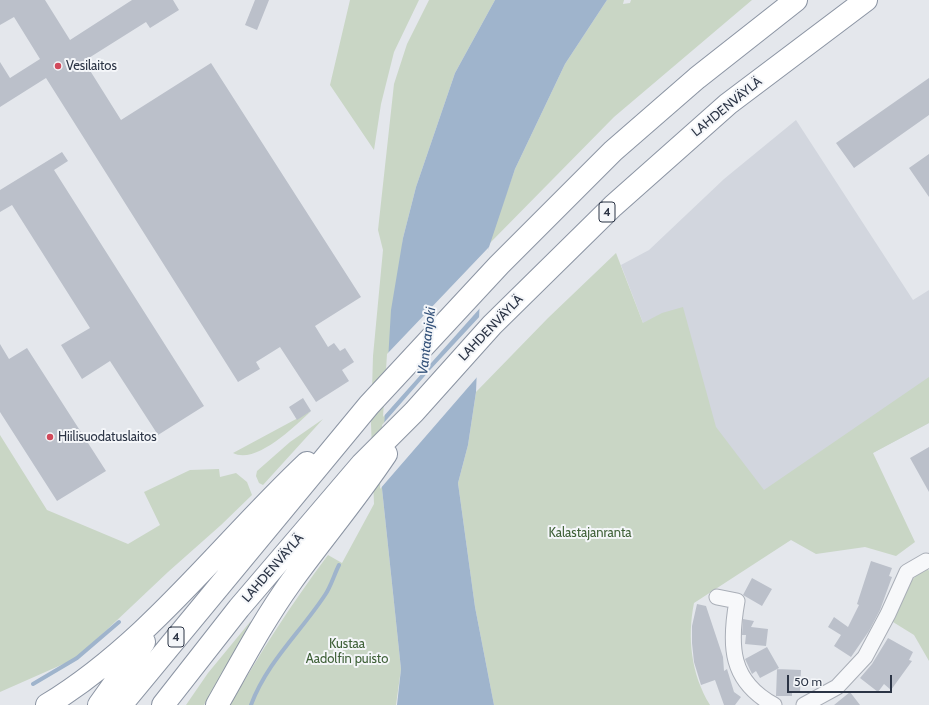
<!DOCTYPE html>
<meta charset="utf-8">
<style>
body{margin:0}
#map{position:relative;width:929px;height:705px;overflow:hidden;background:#e4e7ec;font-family:Cabin,sans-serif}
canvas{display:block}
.scale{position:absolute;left:787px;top:675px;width:105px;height:18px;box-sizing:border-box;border:2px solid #2b3445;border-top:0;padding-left:5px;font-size:12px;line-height:14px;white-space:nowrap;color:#2b3445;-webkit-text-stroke:3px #f4f6f9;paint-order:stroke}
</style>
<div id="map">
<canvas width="929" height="705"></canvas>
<div class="scale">50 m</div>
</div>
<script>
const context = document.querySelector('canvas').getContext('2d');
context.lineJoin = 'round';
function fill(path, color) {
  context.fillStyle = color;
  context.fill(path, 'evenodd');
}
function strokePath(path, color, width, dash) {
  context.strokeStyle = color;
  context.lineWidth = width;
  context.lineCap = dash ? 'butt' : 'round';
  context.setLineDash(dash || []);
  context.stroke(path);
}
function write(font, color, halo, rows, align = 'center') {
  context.font = font + ' Cabin,sans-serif';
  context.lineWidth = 4;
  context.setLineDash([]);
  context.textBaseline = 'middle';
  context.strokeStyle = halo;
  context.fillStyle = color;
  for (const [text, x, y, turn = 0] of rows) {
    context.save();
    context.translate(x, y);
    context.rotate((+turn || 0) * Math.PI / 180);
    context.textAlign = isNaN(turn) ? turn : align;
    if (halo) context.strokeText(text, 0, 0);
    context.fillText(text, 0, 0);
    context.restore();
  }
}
fill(new Path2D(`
 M796,120L913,300L929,290V423L723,533L621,265L649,250L724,179Z`), '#d2d6de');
fill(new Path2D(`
 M350,0H419L394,52L381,104L374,150L330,85Z
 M429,0H495L455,73L416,187L403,238L381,479L401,669L396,705H230C260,653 292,603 328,555L342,563L374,504L371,424L373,356L383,250L378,230L394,84L407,44Z
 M607,0H624L623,4L630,3L631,0H752L614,117L488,245L515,169L565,64Z
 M616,253L643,323L662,313L683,307L716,427L764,490L929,377V423L873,453L915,542L896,556L865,547L816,554L791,540L694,603C687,638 691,674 710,705H494L475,607L458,483L468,445L476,392L548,318Z
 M311,411C295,426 256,465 233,453Z
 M323,419L263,485L259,483L256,476L257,471L290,442Z
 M0,435L47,510L128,544L160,525L144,492L190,470L219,469L220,477L236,473L247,482L252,495L221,525L168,572L77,658L0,692Z
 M927,567L929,571V661L914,635L893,622C902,596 903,584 927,567Z
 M254,620L204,705H186L208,673L250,622Z`), '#c9d6c5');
fill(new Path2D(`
 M495,0H607L565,64L515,169L481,271L476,392L468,445L458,483L475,607L494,705H397L401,669L381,479L391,310L403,238L416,187L455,73Z`), '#9fb4cc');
fill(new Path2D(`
 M489,247L483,271L481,307L383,417L387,354Z
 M481,315L478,376L380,489L382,425L430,370Z`), '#e4e7ec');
strokePath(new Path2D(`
 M33,684L77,658L119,622
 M251,705C267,662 300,633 325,595C331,586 334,575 339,565`), '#9fb4cc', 4);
fill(new Path2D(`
 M0,0H45L70,40L132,0H173L179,10L150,28L146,22L84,61L121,120L211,63L361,297L315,326L328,347L334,343L340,351L345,348L354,362L342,370L349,381L316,402L280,347L256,362L260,369L238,382L46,78L0,107V62L10,78L40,59L14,17L0,25Z
 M255,0H269L257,30L245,25Z
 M929,78V115L854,168L836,143Z
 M62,152L68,161L54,170L204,406L158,435L110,361L82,379L61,345L90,328L12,205L0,212V190Z
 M929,154V197L909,168Z
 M0,344L9,359L27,348L106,471L57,501L0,412Z
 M303,398L311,411L297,420L289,407Z
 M929,447V492L910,458Z
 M871,561L892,568L889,576L892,577L880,610L869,631L851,657L834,646L841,635L828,627L834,617L848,627L859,605L857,604Z
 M752,578L772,589L762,606L743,595Z
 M697,604L706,606L723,657L724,671L727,669L734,692L741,697L735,705H724L715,680L701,685L694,662L692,643V626Z
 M743,619L754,621L751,627L768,629L766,646L745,644L746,635H742Z
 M888,638L913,652L909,660L912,661L891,690L884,684L878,692L860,678L872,664Z
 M767,647L779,668L760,678L756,671L752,674L745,659Z
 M777,669L801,670L800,692L792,691V696H776Z
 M850,692L860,705H834Z`), '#bbc0ca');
const minor = new Path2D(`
 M717,597L737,601C729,646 730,681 774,705
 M804,705L837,687L865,657L888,614L907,572L926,561`);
const highway = new Path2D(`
 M47,705C149,643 221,544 307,463
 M99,705L144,642
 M121,705L369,405L499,265L613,151L697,78L796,0
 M163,705L239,608L362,464L414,412L492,325L613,206L728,104L866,0
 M217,705C241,663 263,621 291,582C322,539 356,499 386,454`);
strokePath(minor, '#a9aeb7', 17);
strokePath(highway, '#8b94a3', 24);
strokePath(minor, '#f7f8fa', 15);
strokePath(highway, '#fff', 22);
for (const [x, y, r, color] of [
 [58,66,4,"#d1495b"],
 [50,437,4,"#d1495b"]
]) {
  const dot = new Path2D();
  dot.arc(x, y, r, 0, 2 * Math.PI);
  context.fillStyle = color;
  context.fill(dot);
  strokePath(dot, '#f4f6f9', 1.5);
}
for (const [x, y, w] of [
 [607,212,16],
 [176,637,16]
]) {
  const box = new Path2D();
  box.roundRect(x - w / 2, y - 10, w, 20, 3);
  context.fillStyle = '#f4f6f9';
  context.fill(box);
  strokePath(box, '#2b3445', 1);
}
write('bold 12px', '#2b3445', null, [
 ["4",607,212],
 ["4",176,637]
]);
write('13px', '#2b3445', '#f4f6f9', [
 ["Vesilaitos",66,66],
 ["Hiilisuodatuslaitos",58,437]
], 'left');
write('13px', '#2b3445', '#f4f6f9', [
 ["LAHDENVÄYLÄ",727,107,-39],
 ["LAHDENVÄYLÄ",491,328,-46],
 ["LAHDENVÄYLÄ",273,568,-49]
]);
write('13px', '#3f6138', '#f4f6f9', [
 ["Kalastajanranta",590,533],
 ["Kustaa",347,644],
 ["Aadolfin puisto",347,659]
]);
write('italic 14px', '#34527a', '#f4f6f9', [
 ["Vantaanjoki",427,341,-83]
]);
</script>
